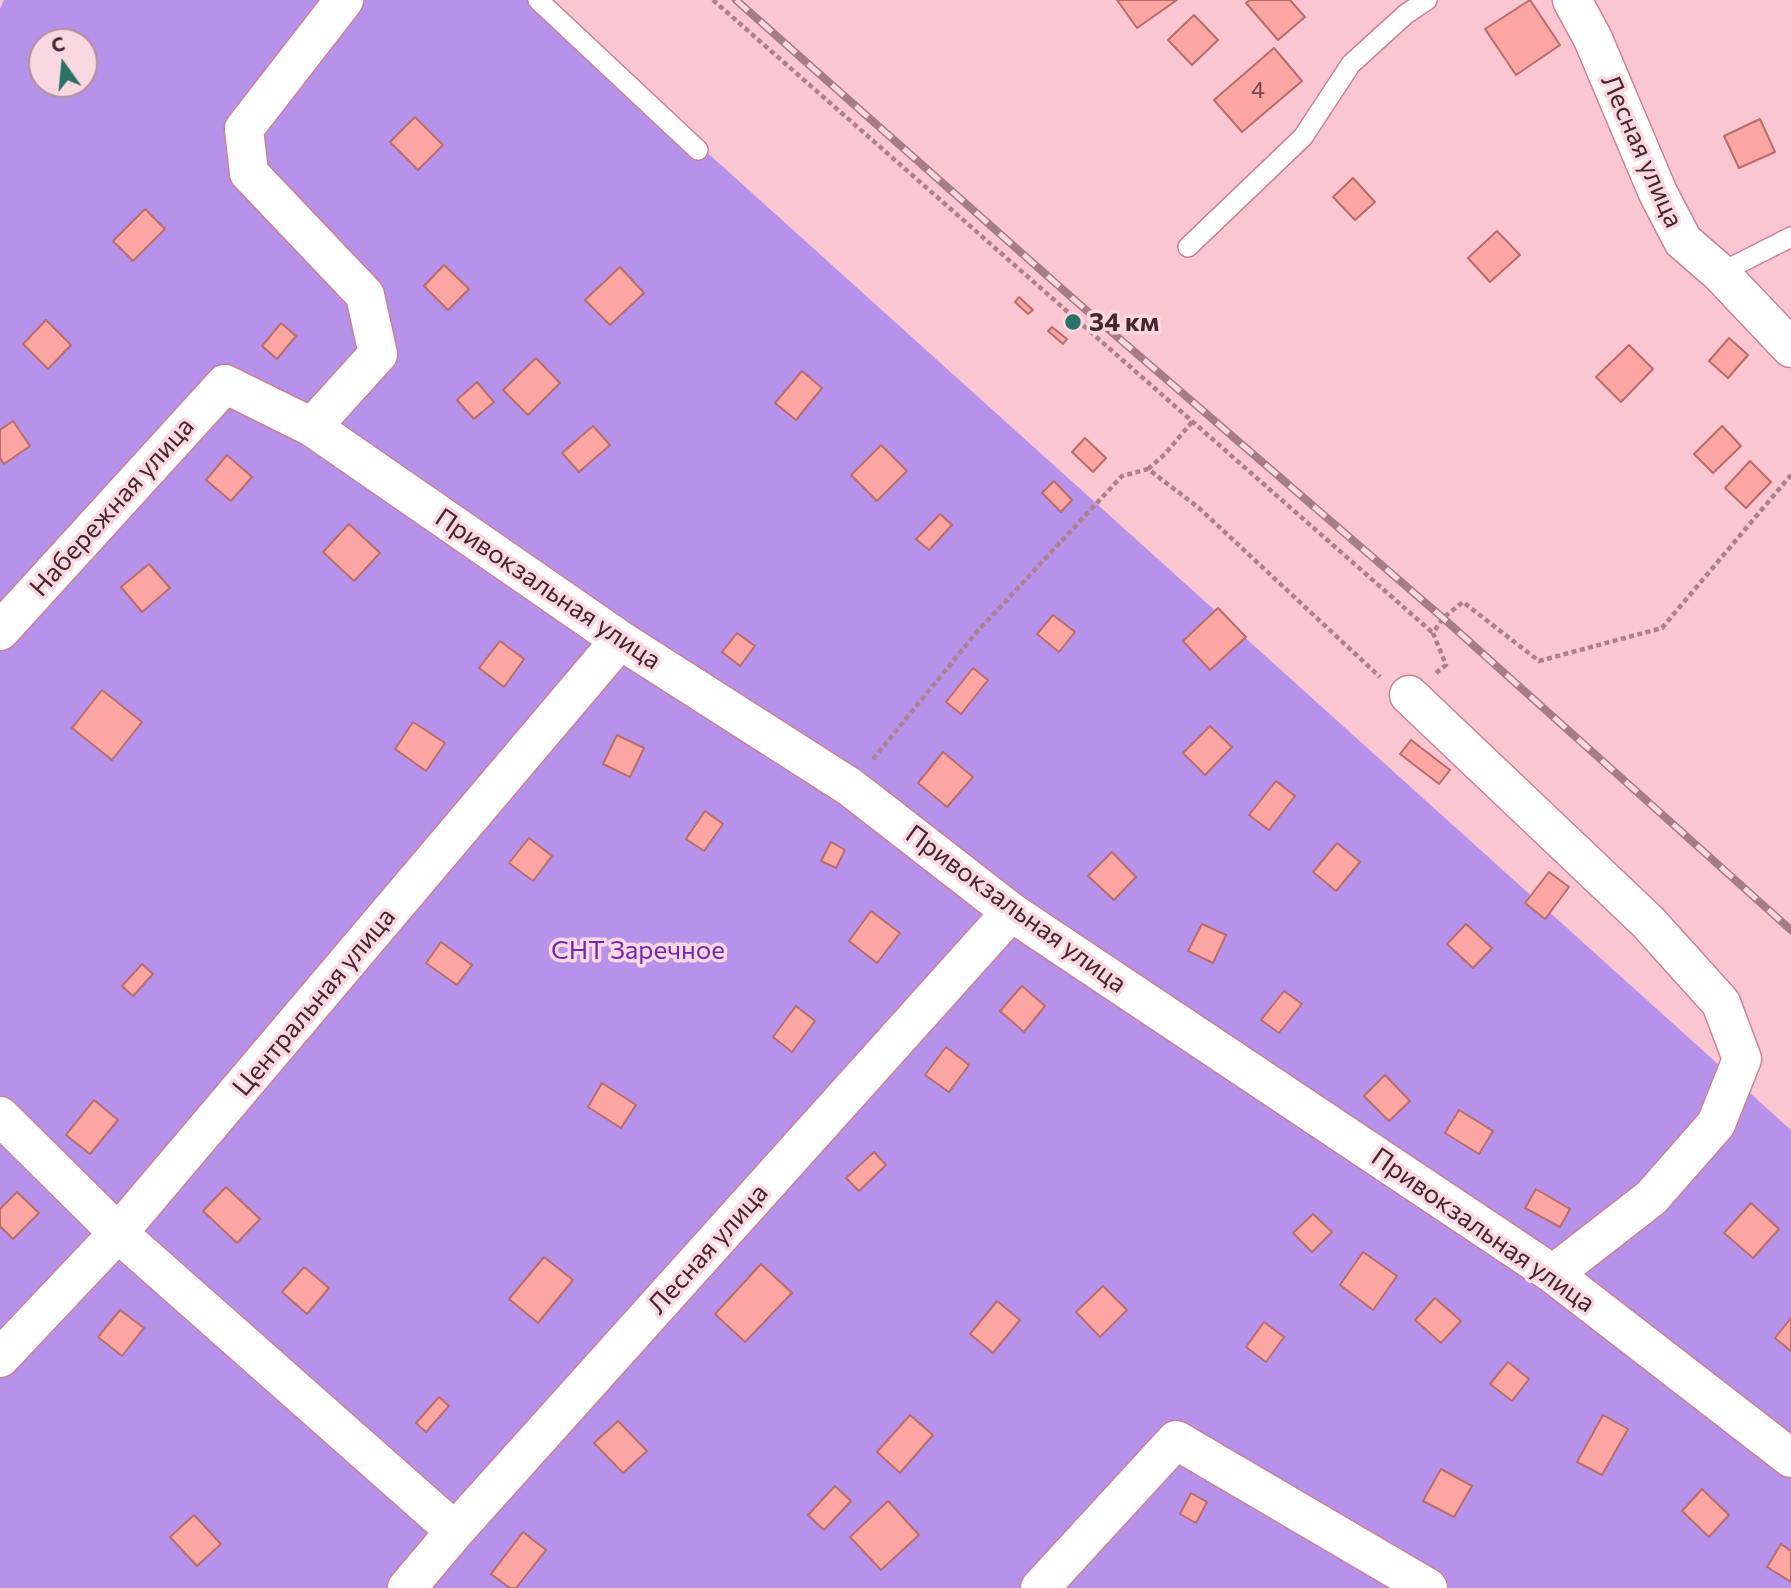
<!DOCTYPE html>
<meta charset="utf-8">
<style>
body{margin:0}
#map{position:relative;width:1791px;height:1588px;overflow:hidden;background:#f9c6d2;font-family:Commissioner,sans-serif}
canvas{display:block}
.north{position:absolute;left:28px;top:28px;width:70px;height:70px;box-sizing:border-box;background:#fbd8e1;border:2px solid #b29099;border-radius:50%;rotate:345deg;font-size:19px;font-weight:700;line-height:28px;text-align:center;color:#45252e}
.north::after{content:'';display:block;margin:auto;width:24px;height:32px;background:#2a7166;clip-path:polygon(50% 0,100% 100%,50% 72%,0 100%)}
</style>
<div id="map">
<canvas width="1791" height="1588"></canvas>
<div class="north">С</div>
</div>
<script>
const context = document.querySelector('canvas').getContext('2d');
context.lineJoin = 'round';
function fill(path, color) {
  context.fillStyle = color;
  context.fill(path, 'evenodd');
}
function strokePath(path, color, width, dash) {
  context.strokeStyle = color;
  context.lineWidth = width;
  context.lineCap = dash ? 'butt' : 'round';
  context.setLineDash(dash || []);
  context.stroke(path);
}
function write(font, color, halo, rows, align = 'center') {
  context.font = font + ' Commissioner,sans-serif';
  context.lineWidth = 7;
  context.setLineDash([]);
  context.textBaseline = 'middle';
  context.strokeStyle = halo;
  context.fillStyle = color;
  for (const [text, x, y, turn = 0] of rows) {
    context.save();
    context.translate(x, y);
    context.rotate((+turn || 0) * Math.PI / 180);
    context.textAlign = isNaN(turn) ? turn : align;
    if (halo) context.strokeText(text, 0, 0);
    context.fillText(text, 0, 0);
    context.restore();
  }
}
fill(new Path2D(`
 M4,0H538L1791,1130V1588H0V9ZM42,42H84V84H42Z`), '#b692ea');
const building = new Path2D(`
 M1117,0H1177L1137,28Z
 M1250,0H1290L1305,17L1278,40L1246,3Z
 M1530,0L1560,45L1516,75L1485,29Z
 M1194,15L1218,40L1192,65L1168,40Z
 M1274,48L1302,81L1242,132L1214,100Z
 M415,117L443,145L418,170L390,142Z
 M1760,119L1775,152L1739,168L1724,136Z
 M1353,178L1375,202L1355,220L1333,197Z
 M145,209L165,229L133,261L113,241Z
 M1497,231L1520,255L1490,282L1468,258Z
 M444,265L469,289L448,310L424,286Z
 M620,267L644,293L610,325L585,300Z
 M1019,297L1033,310L1028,314L1015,302Z
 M46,320L71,345L48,369L23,344Z
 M281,323L296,336L277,359L262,346Z
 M1052,327L1067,339L1063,344L1048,331Z
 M1729,338L1748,355L1728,378L1709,361Z
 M1629,345L1653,369L1621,402L1596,377Z
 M536,358L560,383L528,415L503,390Z
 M802,371L822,388L796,420L775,403Z
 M477,382L494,402L474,419L457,400Z
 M13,421L30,446L4,464L0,458V430Z
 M593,426L610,445L579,472L562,453Z
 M1722,426L1741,446L1713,473L1694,454Z
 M1085,438L1106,458L1093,472L1072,452Z
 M881,445L907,471L877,501L851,475Z
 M227,455L252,477L231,501L206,480Z
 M1750,461L1771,482L1746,508L1725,488Z
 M1054,481L1072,500L1061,512L1042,493Z
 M940,514L952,525L929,550L916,539Z
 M349,524L380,553L354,581L323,552Z
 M149,564L170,588L142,612L121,587Z
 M1218,608L1246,637L1210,670L1183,641Z
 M1053,615L1075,632L1059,652L1037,634Z
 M737,633L755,646L740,666L722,652Z
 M500,641L524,659L504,687L479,668Z
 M973,668L988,680L961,714L946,702Z
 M102,690L142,722L112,760L72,728Z
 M413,722L445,743L426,771L395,749Z
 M1210,726L1232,747L1205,775L1183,753Z
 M617,735L644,748L630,777L603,764Z
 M1411,740L1450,770L1439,784L1400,754Z
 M943,752L973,777L947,807L918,783Z
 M1276,781L1295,796L1269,830L1249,815Z
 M705,811L723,824L704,851L686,839Z
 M529,838L552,856L533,881L509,863Z
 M831,842L845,850L836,868L821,861Z
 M1337,843L1360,862L1336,891L1313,872Z
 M1112,852L1136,877L1114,900L1088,876Z
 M1549,872L1569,887L1545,919L1525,903Z
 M871,911L900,933L877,963L849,941Z
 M1202,924L1226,935L1213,963L1188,951Z
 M1466,924L1492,948L1473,968L1447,944Z
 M441,942L472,965L457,985L426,963Z
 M142,964L153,974L133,996L122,986Z
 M1022,986L1045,1006L1024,1032L1000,1011Z
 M1284,991L1302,1004L1279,1033L1261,1020Z
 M796,1006L815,1021L792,1052L773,1037Z
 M946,1047L969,1065L949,1092L925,1075Z
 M1385,1075L1410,1101L1389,1121L1364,1096Z
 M602,1083L636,1105L621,1128L588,1107Z
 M94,1100L118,1120L90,1154L66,1135Z
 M1459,1110L1493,1131L1479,1154L1445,1133Z
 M874,1152L886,1165L859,1191L846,1178Z
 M226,1187L260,1219L237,1243L203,1211Z
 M1536,1189L1570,1209L1560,1227L1525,1208Z
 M17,1192L39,1213L13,1239L0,1226V1209Z
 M1751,1203L1779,1229L1753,1258L1724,1233Z
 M1313,1214L1332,1232L1312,1252L1293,1233Z
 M1363,1252L1397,1276L1373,1310L1340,1285Z
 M544,1257L573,1280L538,1323L509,1299Z
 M761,1264L792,1293L745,1342L715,1314Z
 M304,1267L329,1288L307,1314L282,1292Z
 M1103,1286L1127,1310L1100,1337L1076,1312Z
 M1435,1298L1461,1321L1441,1343L1415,1320Z
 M997,1301L1020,1320L993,1353L970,1334Z
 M120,1310L144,1328L122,1356L98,1337Z
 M1791,1318V1351L1775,1338Z
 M1264,1322L1284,1337L1266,1362L1246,1347Z
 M1508,1362L1529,1379L1512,1401L1490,1384Z
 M439,1397L449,1406L426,1432L416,1423Z
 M910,1415L933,1435L900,1473L877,1452Z
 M1603,1415L1628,1429L1602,1475L1577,1462Z
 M618,1421L647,1451L623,1473L594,1443Z
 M1441,1469L1472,1486L1454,1517L1423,1501Z
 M835,1486L851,1501L824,1530L808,1515Z
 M1702,1489L1729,1515L1709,1537L1682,1511Z
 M1191,1493L1207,1502L1196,1523L1180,1514Z
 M888,1501L919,1535L881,1570L850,1537Z
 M194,1515L221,1544L197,1566L170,1537Z
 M523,1532L546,1550L516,1588H510L491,1574Z
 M1781,1544L1791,1551V1582L1767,1567Z`);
fill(building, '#fba6a2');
strokePath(building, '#b96c6a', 2);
const lane = new Path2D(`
 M538,0L698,150
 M1188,247L1303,137L1351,64L1406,14L1427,0
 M1720,273L1791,237`);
const street = new Path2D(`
 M1572,0L1593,39L1658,193L1683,241L1720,273L1791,348
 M312,427L378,354L365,295L249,173L244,129L344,0
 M0,631L225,384L312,427L620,640L850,787L1011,912L1553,1274L1791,1458
 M1409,695L1648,922L1721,1003L1742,1059L1716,1124L1651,1198L1553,1274
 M0,1116L118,1233L455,1531
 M0,1358L118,1233L620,640
 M407,1588L455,1531L1011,912
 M1040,1588L1176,1440L1428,1588`);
strokePath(lane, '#cd8095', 22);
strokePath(street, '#cd8095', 41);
strokePath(new Path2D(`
 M713,0L1433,633
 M1148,469L1165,454L1192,422
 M1436,673L1446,665L1433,633L1443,618L1463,602L1539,661L1662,628L1791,475
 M873,759L976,633L1122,476L1148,469L1199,508L1380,677`), '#ac818c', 4.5, [5, 3.5]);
strokePath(lane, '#fff', 19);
strokePath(street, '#fff', 38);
const rail = new Path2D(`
 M736,0L1078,303L1443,618L1791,930`);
strokePath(rail, '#a67c86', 8);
strokePath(rail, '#fbd8e1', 5, [16]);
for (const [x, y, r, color] of [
 [1073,322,9,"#2a7166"]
]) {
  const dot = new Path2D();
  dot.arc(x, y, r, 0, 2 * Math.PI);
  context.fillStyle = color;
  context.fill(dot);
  strokePath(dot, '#fbd8e1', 2.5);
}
write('23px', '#72454b', null, [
 ["4",1258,90]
]);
write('26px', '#45252e', '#fbd8e1', [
 ["Лесная улица",1642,151,66],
 ["Набережная улица",112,507,-48],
 ["Привокзальная улица",548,589,34],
 ["Привокзальная улица",1016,909,36],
 ["Центральная улица",314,1002,-50],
 ["Привокзальная улица",1483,1230,35],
 ["Лесная улица",708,1249,-48]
]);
write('bold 26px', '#45252e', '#fbd8e1', [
 ["34 км",1089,322]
], 'left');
write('26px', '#6e2ab1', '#fbd8e1', [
 ["СНТ Заречное",638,950]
]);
</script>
